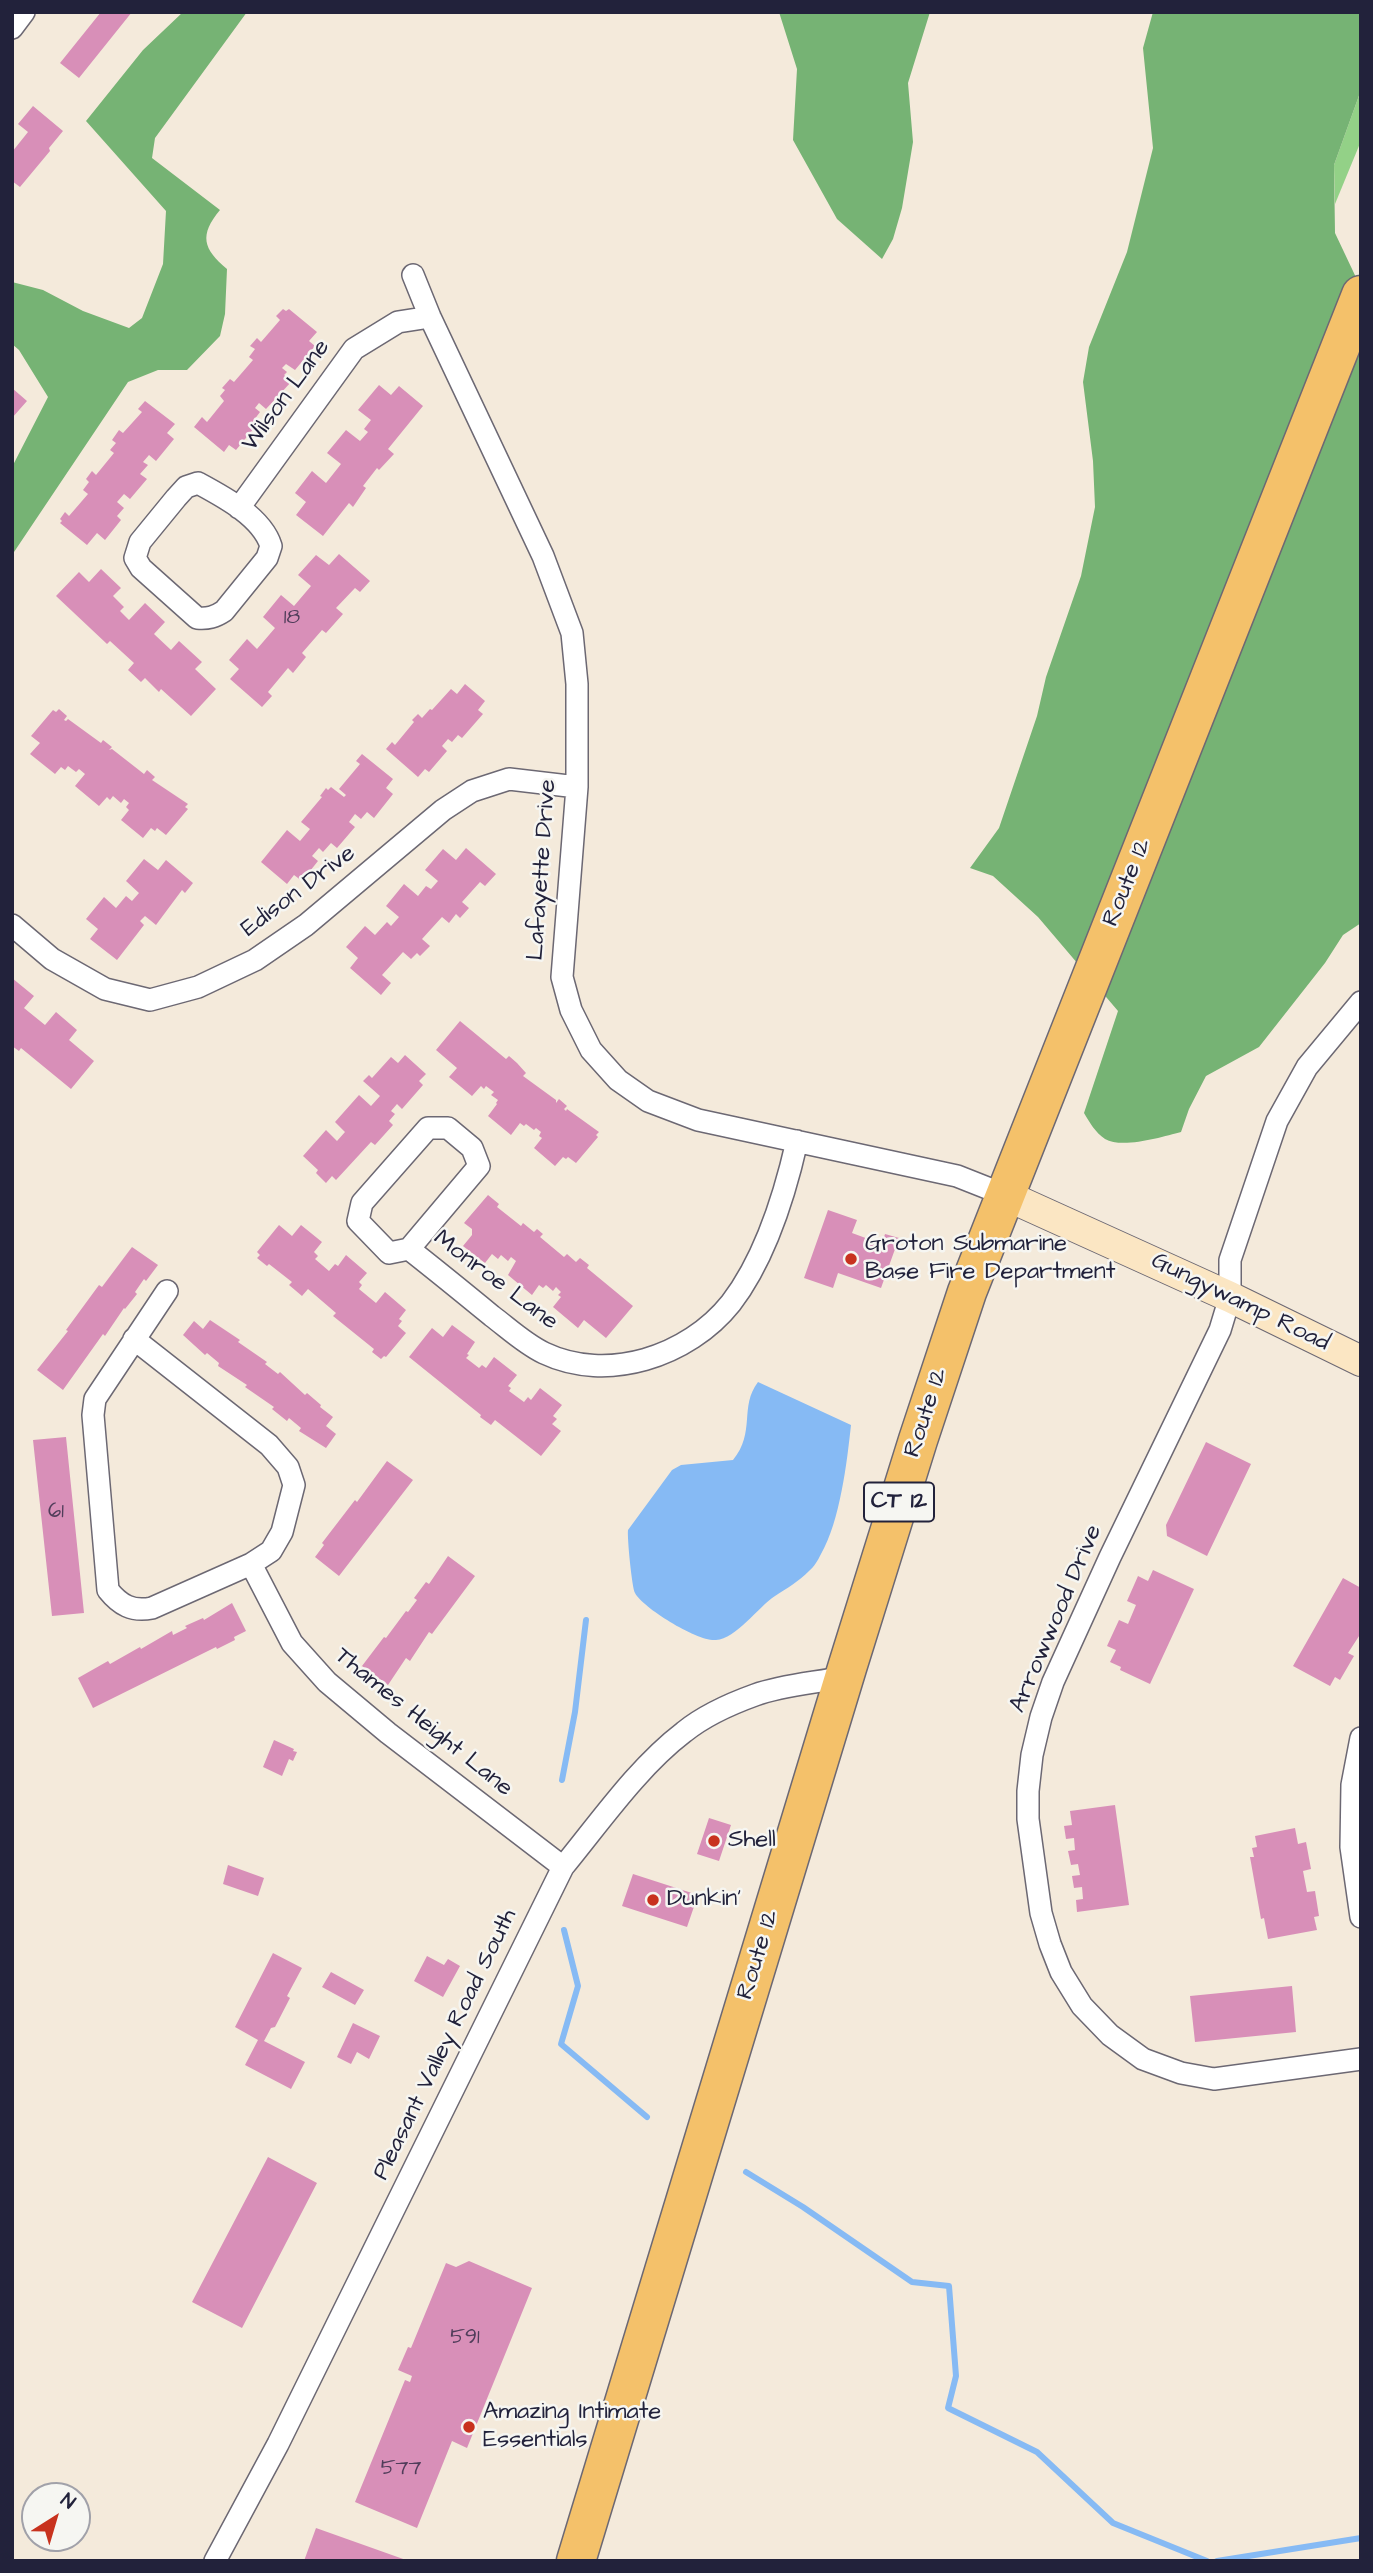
<!DOCTYPE html>
<style>
body{margin:0}
#map{position:relative;width:1373px;height:2573px;overflow:hidden;background:#f4eadb;font-family:"Architects Daughter",sans-serif}
canvas{display:block}
.frame{position:absolute;inset:0;border:14px solid #22223b;pointer-events:none}
.north{position:absolute;left:21px;top:2482px;width:70px;height:70px;box-sizing:border-box;background:#f6f6f2;border:2px solid #a1a1a9;border-radius:50%;rotate:37deg;font-size:19px;font-weight:700;line-height:28px;text-align:center;color:#22223b}
.north::after{content:'';display:block;margin:auto;width:24px;height:32px;background:#c8321e;clip-path:polygon(50% 0,100% 100%,50% 72%,0 100%)}
</style>
<div id="map">
<canvas width="1373" height="2573"></canvas>
<div class="frame"></div>
<div class="north">N</div>
</div>
<script>
const context = document.querySelector('canvas').getContext('2d');
context.lineJoin = 'round';
function fill(path, color) {
  context.fillStyle = color;
  context.fill(path, 'evenodd');
}
function strokePath(path, color, width, dash) {
  context.strokeStyle = color;
  context.lineWidth = width;
  context.lineCap = dash ? 'butt' : 'round';
  context.setLineDash(dash || []);
  context.stroke(path);
}
function write(font, color, halo, rows, align = 'center') {
  context.font = font + ' "Architects Daughter",sans-serif';
  context.lineWidth = 5;
  context.setLineDash([]);
  context.textBaseline = 'middle';
  context.strokeStyle = halo;
  context.fillStyle = color;
  for (const [text, x, y, turn = 0] of rows) {
    context.save();
    context.translate(x, y);
    context.rotate((+turn || 0) * Math.PI / 180);
    context.textAlign = isNaN(turn) ? turn : align;
    if (halo) context.strokeText(text, 0, 0);
    context.fillText(text, 0, 0);
    context.restore();
  }
}
fill(new Path2D(`
 M1361,90V141L1335,204L1334,165Z`), '#93d187');
fill(new Path2D(`
 M183,12H247L155,138L152,158L220,210C199,235 203,249 227,269L225,314L220,336L187,370H158L128,382L12,555V467L48,397L19,350L12,344V282L43,290L83,311L129,328L142,318L163,264L166,211L86,121L143,50Z
 M779,12H930L908,83L913,142L902,208L893,239L882,259L837,219L793,140L797,69Z
 M1153,12H1361V90L1334,165L1335,233L1361,288V923L1343,935L1325,963L1259,1047L1206,1076L1189,1109L1181,1132C1162,1137 1122,1149 1105,1139C1095,1132 1090,1123 1084,1113L1118,1011L1038,917L993,876L970,868L999,828L1037,716L1046,677L1081,576L1095,507L1093,461L1083,382L1089,347L1127,252L1153,148L1143,48Z`), '#76b374');
fill(new Path2D(`
 M758,1382L851,1425C847,1462 840,1521 821,1554C818,1560 814,1567 809,1571C799,1581 786,1589 775,1596C758,1607 736,1639 716,1640C698,1642 643,1608 635,1593C632,1588 627,1537 628,1530L672,1470L681,1465L733,1460C756,1432 739,1407 758,1382Z`), '#86baf4');
strokePath(new Path2D(`
 M562,1780L575,1712L586,1620
 M564,1930L578,1986L561,2044L647,2117
 M746,2172L803,2207L912,2282L949,2286L956,2376L948,2408L1037,2452L1113,2523L1207,2561
 M1217,2561L1361,2538`), '#86baf4', 6);
fill(new Path2D(`
 M101,12H132L79,78L60,63Z
 M33,106L63,131L49,148L50,151L20,187L12,181V152L28,132L18,124Z
 M283,309L286,311L289,309L317,332L309,341L315,346L295,370L286,364L282,368L287,372L284,375L292,381L266,409L259,403L255,408L260,412L251,424L255,427L236,450L229,445L224,452L194,427L202,417L207,422L224,401L220,396L225,390L222,388L230,379L234,382L253,360L249,357L255,349L250,346L257,338L261,342L280,320L276,316Z
 M379,385L391,395L399,386L423,406L388,449L394,454L379,470L377,468L363,486L366,488L353,507L349,503L323,536L296,515L306,502L295,493L312,471L326,483L341,464L327,453L346,430L360,441L368,432L364,429L371,420L358,410Z
 M12,388L27,401L12,418Z
 M145,401L175,424L167,433L174,439L156,461L149,455L143,462L148,465L140,474L147,479L130,499L124,494L117,502L124,508L117,516L121,520L105,540L97,533L87,545L60,523L62,521L60,519L65,512L69,516L88,494L83,490L89,482L86,479L92,471L96,475L114,453L110,450L116,443L112,440L119,430L123,433L142,412L138,409Z
 M339,554L370,581L360,592L355,588L336,608L343,614L326,633L322,630L302,653L306,657L293,673L288,668L268,692L272,696L262,707L230,679L239,669L229,660L247,639L257,649L275,628L263,617L281,595L294,606L311,586L298,575L316,555L329,565Z
 M101,569L121,588L113,596L124,607L120,611L129,620L145,603L165,622L154,634L171,650L179,641L202,662L195,669L216,689L191,716L161,689L159,692L145,678L141,682L128,670L134,663L110,641L107,644L56,596L79,572L89,582Z
 M465,684L485,701L478,710L483,714L462,738L458,735L452,742L448,739L442,746L447,751L429,772L425,769L418,777L386,749L392,742L395,745L414,722L412,720L418,714L422,718L430,709L432,710L451,689L457,694Z
 M59,709L67,716L64,720L66,721L68,719L101,743L103,740L112,747L109,750L112,749L144,774L147,770L155,777L152,780L188,804L185,807L188,809L166,835L157,828L155,831L151,828L143,838L121,820L129,810L126,807L129,803L124,799L121,803L113,796L110,800L107,797L99,806L75,786L85,774L79,769L76,772L68,766L65,770L61,767L55,774L30,754L40,743L31,736L53,710L56,712Z
 M362,754L393,779L386,788L393,794L374,818L367,812L361,819L355,814L349,822L355,827L337,848L331,843L323,852L319,848L312,856L318,861L302,881L294,875L287,884L261,862L287,830L300,841L310,829L301,822L322,797L320,796L326,788L328,790L331,787L344,797L346,795L339,789L360,764L356,761Z
 M466,848L496,874L485,886L480,882L462,902L469,908L460,918L456,914L449,923L442,917L422,939L430,946L420,956L417,953L411,959L403,952L382,975L391,983L381,995L350,968L358,958L346,947L365,926L375,935L387,922L391,926L399,917L386,906L404,884L418,896L426,886L431,889L438,881L425,870L443,849L456,860Z
 M144,859L158,870L166,860L193,883L185,893L182,890L156,925L145,916L140,921L144,925L117,960L90,939L98,929L86,919L104,897L116,908L126,896L132,901L139,893L126,881Z
 M12,978L34,996L24,1008L45,1025L56,1012L77,1030L69,1040L94,1061L71,1089L21,1048L19,1051L12,1046Z
 M460,1021L506,1059L509,1056L517,1063L526,1073L523,1076L556,1100V1103L559,1099L567,1106L564,1109L566,1111L567,1109L599,1132L596,1135L598,1137L576,1163L568,1157L566,1159L563,1157L555,1166L534,1148L542,1138L539,1136L541,1132L536,1128L534,1130L526,1124L524,1126L520,1123L511,1135L488,1116L497,1104L496,1103L498,1100L491,1095L494,1092L486,1086L484,1089L481,1086L472,1096L449,1077L457,1068L436,1050Z
 M405,1055L426,1074L419,1081L423,1085L402,1109L397,1104L391,1111L395,1114L389,1121L393,1125L375,1145L371,1142L336,1180L332,1176L326,1183L316,1173L318,1170L303,1156L326,1130L337,1141L345,1132L335,1122L359,1095L371,1106L380,1096L363,1081L369,1075L372,1078L391,1057L398,1063Z
 M488,1195L499,1204L497,1207L521,1226L523,1223L534,1232L537,1229L543,1234L540,1237L564,1257L567,1254L576,1262L580,1258L589,1265L587,1268L633,1306L606,1338L584,1320L578,1328L553,1307L561,1297L558,1295L561,1292L556,1287L553,1291L546,1285L543,1288L539,1285L532,1295L508,1275L516,1261L511,1257L508,1261L501,1255L498,1259L492,1254L485,1263L463,1246L472,1235V1229L464,1223Z
 M828,1210L857,1220L852,1233L882,1244L885,1234L899,1238L881,1288L838,1273L833,1288L804,1278Z
 M279,1225L292,1236L301,1225L322,1242L314,1252L318,1256L315,1259L329,1271L335,1264L338,1266L346,1255L367,1273L359,1282L362,1285L359,1289L376,1303L385,1292L406,1310L399,1319L402,1321L398,1326L406,1333L386,1357L384,1356L381,1359L372,1352L374,1349L333,1316L336,1313L308,1289L302,1296L289,1285L292,1282L269,1264L267,1266L257,1258L260,1255L257,1252Z
 M132,1247L158,1265L146,1281L144,1279L135,1292L137,1294L125,1309L124,1308L105,1336L103,1334L63,1390L37,1370L68,1331L66,1330L99,1285L102,1287Z
 M210,1320L240,1340L238,1342L267,1362L265,1364L278,1374L280,1372L305,1395L307,1393L321,1405L320,1407L333,1417L326,1426L336,1434L326,1448L299,1431L301,1428L289,1418L287,1421L272,1409L274,1407L245,1387L247,1385L218,1366L219,1363L207,1353L205,1355L183,1335L194,1321L203,1329Z
 M452,1325L475,1342L467,1354L469,1355L466,1358L479,1368L482,1365L486,1368L494,1357L517,1375L508,1386L511,1388L509,1391L524,1402L528,1397L531,1400L540,1388L562,1405L553,1416L557,1419L552,1424L561,1431L541,1456L495,1420L491,1425L480,1417L481,1415L409,1357L432,1328L443,1337Z
 M66,1437L84,1613L52,1616L33,1440Z
 M1206,1442L1251,1464L1207,1556L1167,1536L1166,1525Z
 M387,1461L413,1480L339,1576L315,1557L324,1545L322,1543L355,1500L357,1502Z
 M448,1556L475,1576L432,1634L429,1632L410,1661L406,1658L388,1685L362,1666L384,1637L386,1638L406,1611L408,1612L417,1600L414,1598L426,1582L429,1584Z
 M1153,1570L1194,1589L1150,1684L1120,1670L1121,1667L1110,1662L1116,1650L1107,1646L1119,1620L1128,1624L1136,1605L1127,1601L1138,1576L1148,1581Z
 M1343,1578L1361,1588V1633L1348,1653L1354,1656L1340,1680L1335,1677L1330,1686L1293,1666Z
 M232,1603L246,1631L234,1637L235,1640L217,1649L216,1647L93,1708L78,1678L108,1661L110,1664L140,1647L141,1649L172,1631L173,1635L187,1628L185,1626L203,1618L204,1620Z
 M274,1740L294,1749L293,1751L297,1752L293,1761L289,1759L282,1776L263,1767Z
 M1115,1805L1129,1905L1077,1912L1076,1900L1083,1899L1082,1887L1074,1888L1072,1876L1080,1875L1078,1864L1071,1865L1068,1851L1075,1850L1074,1838L1066,1839L1064,1826L1072,1825L1070,1811Z
 M709,1818L731,1825L719,1861L697,1854Z
 M1295,1828L1298,1844L1306,1842L1311,1869L1303,1871L1307,1892L1315,1891L1319,1916L1314,1917L1317,1930L1268,1939L1264,1918L1261,1919L1250,1857H1254L1252,1848L1257,1847L1255,1836Z
 M228,1865L264,1878L258,1896L223,1884Z
 M633,1874L698,1895L687,1927L622,1906Z
 M273,1953L302,1968L287,1996L290,1998L275,2027L271,2028L264,2041L305,2062L291,2089L245,2065L258,2040L235,2027Z
 M427,1956L444,1965L448,1959L460,1966L443,1997L414,1981Z
 M331,1972L364,1990L355,2005L322,1987Z
 M1292,1986L1296,2032L1195,2042L1190,1996Z
 M353,2023L380,2036L369,2059L357,2052L351,2064L337,2057Z
 M268,2157L317,2183L242,2328L192,2302Z
 M469,2261L532,2288L467,2448L452,2441L417,2528L355,2502L405,2380L410,2382L412,2376L398,2370L408,2347L411,2348L446,2263L456,2267Z
 M316,2528L406,2560V2561H304Z`), '#d88fb8');
const street = new Path2D(`
 M12,28L24,12
 M413,275L430,317L543,556L572,633L577,684V787L562,977L571,1010L591,1050L618,1080L648,1101L698,1120L957,1176L1005,1195
 M198,483C224,497 262,517 271,546L267,558L224,611C215,617 208,619 197,618L141,568L135,558L140,542L176,498L186,487Z
 M239,508L354,349L398,322L430,317
 M12,925L52,959L105,989L150,1000L198,987L255,960L306,925L443,810L472,791L509,779L577,787
 M1361,1002L1307,1067L1277,1121L1230,1260V1297L1220,1330L1110,1557L1053,1682L1041,1717L1032,1755L1028,1791V1819L1041,1913L1050,1944L1061,1972L1082,2006L1110,2035L1143,2059L1181,2073L1214,2079L1361,2059
 M409,1249L479,1166L472,1148L448,1128H428L362,1203L358,1221L389,1253L409,1249C437,1271 464,1293 492,1316C508,1328 525,1344 544,1353C607,1383 688,1357 731,1303C764,1260 785,1194 797,1141
 M134,1339L269,1445L288,1467L294,1485L282,1532L271,1551L251,1564L152,1608C132,1612 120,1605 108,1590L93,1415L95,1399L167,1291
 M251,1564L292,1643L327,1682L388,1733L563,1867
 M1361,1738L1352,1785L1351,1847L1361,1917
 M215,2561L278,2444L563,1867C600,1822 638,1767 684,1732C705,1715 730,1704 755,1695C783,1685 815,1683 844,1677`);
const secondary = new Path2D(`
 M1005,1195L1230,1297L1361,1361`);
const highway = new Path2D(`
 M576,2561L847,1668L918,1440L967,1292L1361,295`);
strokePath(street, '#6c6873', 24);
strokePath(secondary, '#6c6873', 32);
strokePath(highway, '#6c6873', 41);
strokePath(street, '#fff', 21);
strokePath(secondary, '#fbe6c3', 30);
strokePath(highway, '#f4c16a', 38);
for (const [x, y, r, color] of [
 [851,1259,7,"#c8321e"],
 [714,1841,7,"#c8321e"],
 [653,1900,7,"#c8321e"],
 [469,2427,7,"#c8321e"]
]) {
  const dot = new Path2D();
  dot.arc(x, y, r, 0, 2 * Math.PI);
  context.fillStyle = color;
  context.fill(dot);
  strokePath(dot, '#f6f6f2', 2.5);
}
write('21px', '#503d5a', null, [
 ["18",292,619],
 ["61",56,1513],
 ["591",465,2339],
 ["577",401,2470]
]);
for (const [x, y, w] of [
 [899,1502,70]
]) {
  const box = new Path2D();
  box.roundRect(x - w / 2, y - 19.5, w, 39, 5);
  context.fillStyle = '#f6f6f2';
  context.fill(box);
  strokePath(box, '#22223b', 2);
}
write('bold 23px', '#22223b', null, [
 ["CT 12",899,1502]
]);
write('24px', '#22223b', '#f6f6f2', [
 ["Wilson Lane",287,396,-54],
 ["Lafayette Drive",543,870,-86],
 ["Route 12",1128,883,-68],
 ["Edison Drive",299,892,-37],
 ["Monroe Lane",495,1281,37],
 ["Gungywamp Road",1240,1303,26],
 ["Route 12",927,1413,-72],
 ["Arrowwood Drive",1057,1619,-67],
 ["Thames Height Lane",423,1723,39],
 ["Route 12",759,1955,-73],
 ["Pleasant Valley Road South",446,2045,-64]
]);
write('24px', '#22223b', '#f6f6f2', [
 ["Groton Submarine",865,1245],
 ["Base Fire Department",865,1273],
 ["Shell",728,1841],
 ["Dunkin'",667,1900],
 ["Amazing Intimate",483,2413],
 ["Essentials",483,2441]
], 'left');
</script>
